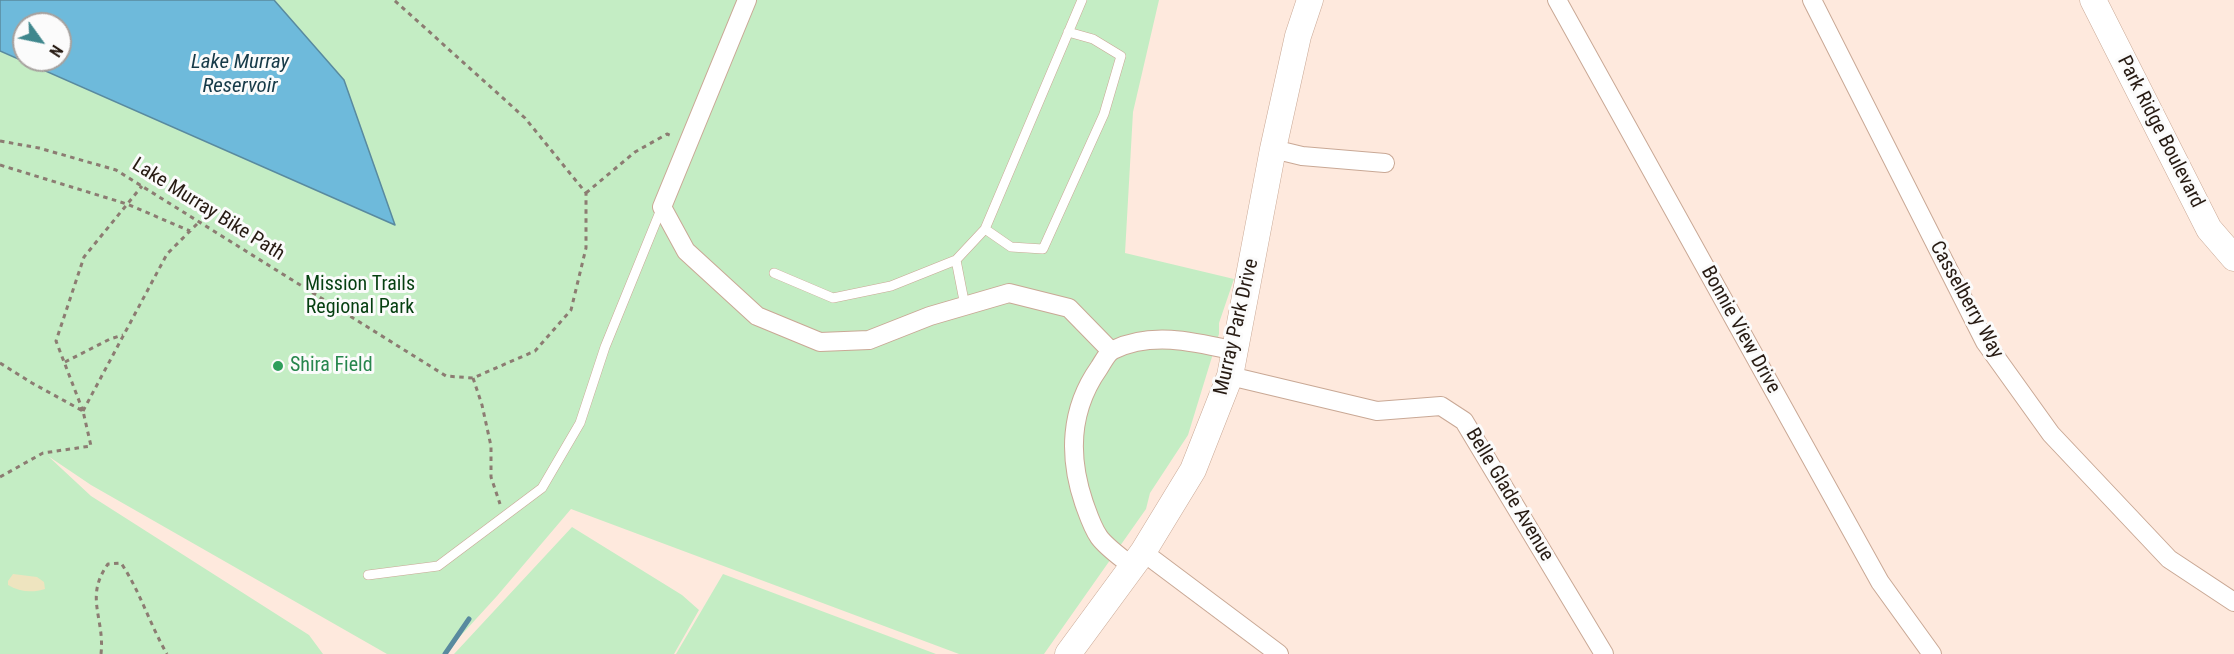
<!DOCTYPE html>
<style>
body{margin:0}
#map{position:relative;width:2234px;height:654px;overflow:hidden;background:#fee9dd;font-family:"Roboto Condensed",sans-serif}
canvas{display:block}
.north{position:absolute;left:12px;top:12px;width:60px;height:60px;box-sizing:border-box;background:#fbfbfb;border:2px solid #a6a19e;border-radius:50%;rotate:123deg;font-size:16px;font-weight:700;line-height:24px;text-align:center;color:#271b13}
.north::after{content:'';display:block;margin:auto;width:21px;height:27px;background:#3f878d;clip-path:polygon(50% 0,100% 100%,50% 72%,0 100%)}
</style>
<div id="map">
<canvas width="2234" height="654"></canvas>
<div class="north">N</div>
</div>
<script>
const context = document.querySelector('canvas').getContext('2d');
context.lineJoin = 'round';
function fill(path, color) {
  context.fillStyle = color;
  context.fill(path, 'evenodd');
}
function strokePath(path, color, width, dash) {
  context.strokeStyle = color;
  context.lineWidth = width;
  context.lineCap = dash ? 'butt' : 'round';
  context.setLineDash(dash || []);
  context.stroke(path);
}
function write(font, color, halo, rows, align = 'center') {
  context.font = font + ' "Roboto Condensed",sans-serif';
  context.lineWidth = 6;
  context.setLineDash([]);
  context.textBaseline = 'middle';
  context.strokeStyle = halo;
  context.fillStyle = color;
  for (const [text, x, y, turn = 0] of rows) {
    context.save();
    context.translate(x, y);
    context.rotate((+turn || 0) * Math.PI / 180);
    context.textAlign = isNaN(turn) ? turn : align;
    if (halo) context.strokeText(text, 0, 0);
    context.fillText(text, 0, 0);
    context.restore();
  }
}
fill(new Path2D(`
 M0,0H1159L1133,112L1125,253L1234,279L1219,323V334L1188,435L1150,493L1146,509L1044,654H959L571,509L497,596L444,654H387L91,485L48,456L91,496L309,635L323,654H0ZM24,24H60V60H24Z
 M572,527L682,595L699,610L674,654H454Z
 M723,574L936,654H676Z`), '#c4edc4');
fill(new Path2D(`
 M13,574L37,577L44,582L45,589C33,593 19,592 8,585V581Z`), '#eee4bf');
const water = new Path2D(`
 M0,0H274L344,80L395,225L0,51ZM24,24H60V60H24Z`);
fill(water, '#6ebadb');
strokePath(water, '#598a9f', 1.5);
strokePath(new Path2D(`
 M445,654L469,619`), '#598a9f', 5);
const lane = new Path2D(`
 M985,229L1011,247L1043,249L1104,114L1121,56L1093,39L1068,32
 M774,273L833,298L891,286L956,260
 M965,306L956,260L985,229L1082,0
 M368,575L438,566L542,488L580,423L605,347L662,207`);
const street = new Path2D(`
 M747,0L662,207L686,251L757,316L820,342L869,340L930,316L1009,293L1069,308L1111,351
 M1557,0L1880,582L1932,654
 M1812,0L1985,342L2051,434L2169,559L2234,602
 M1273,149L1302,156L1385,163
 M1230,376L1377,411L1441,406L1464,421L1604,654
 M1143,552L1279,654
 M1133,567C1122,558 1107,548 1099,537C1092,527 1088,514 1084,503C1068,456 1070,409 1099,368C1103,362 1107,353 1113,350C1152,331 1195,342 1235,351`);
const secondary = new Path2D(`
 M2093,0L2209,229L2234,258
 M1068,654L1143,552L1193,470L1230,376L1273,149L1298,36L1310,0`);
strokePath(lane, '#c9a895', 10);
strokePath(street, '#c9a895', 20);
strokePath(secondary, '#c9a895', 27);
strokePath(new Path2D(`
 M0,141L39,148L116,170L446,376L473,378L535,351L571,310L586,248V193L525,118L394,0
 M0,165L127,204L190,231
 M586,193L635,152L667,134L672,136
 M65,362L110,339L123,335
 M0,363L32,383L83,411L91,446L43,453L0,477
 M473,378L482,405L491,446V477L500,504
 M83,411L56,341L84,257L142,186
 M83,411L167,254L200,221
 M101,654C105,618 84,597 108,564L121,563C140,591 150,625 167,654`), '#8c7c72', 3, [4.5, 4.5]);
strokePath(lane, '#fff', 9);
strokePath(street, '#fff', 18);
strokePath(secondary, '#fff', 26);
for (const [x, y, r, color] of [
 [278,366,6,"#2e9e5b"]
]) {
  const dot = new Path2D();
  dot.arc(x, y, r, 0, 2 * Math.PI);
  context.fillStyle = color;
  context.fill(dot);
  strokePath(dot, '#fbfbfb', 2);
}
write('20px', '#271b13', '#fbfbfb', [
 ["Park Ridge Boulevard",2160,132,63],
 ["Lake Murray Bike Path",208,210,32],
 ["Casselberry Way",1966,300,61],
 ["Murray Park Drive",1237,327,-77],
 ["Bonnie View Drive",1740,330,61],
 ["Belle Glade Avenue",1509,495,59]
]);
write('20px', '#053f10', '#fbfbfb', [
 ["Mission Trails",360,285],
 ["Regional Park",360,308]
]);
write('20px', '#27864d', '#fbfbfb', [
 ["Shira Field",290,366]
], 'left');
write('italic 21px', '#163a48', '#fbfbfb', [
 ["Lake Murray",240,63],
 ["Reservoir",240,87]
]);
</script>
